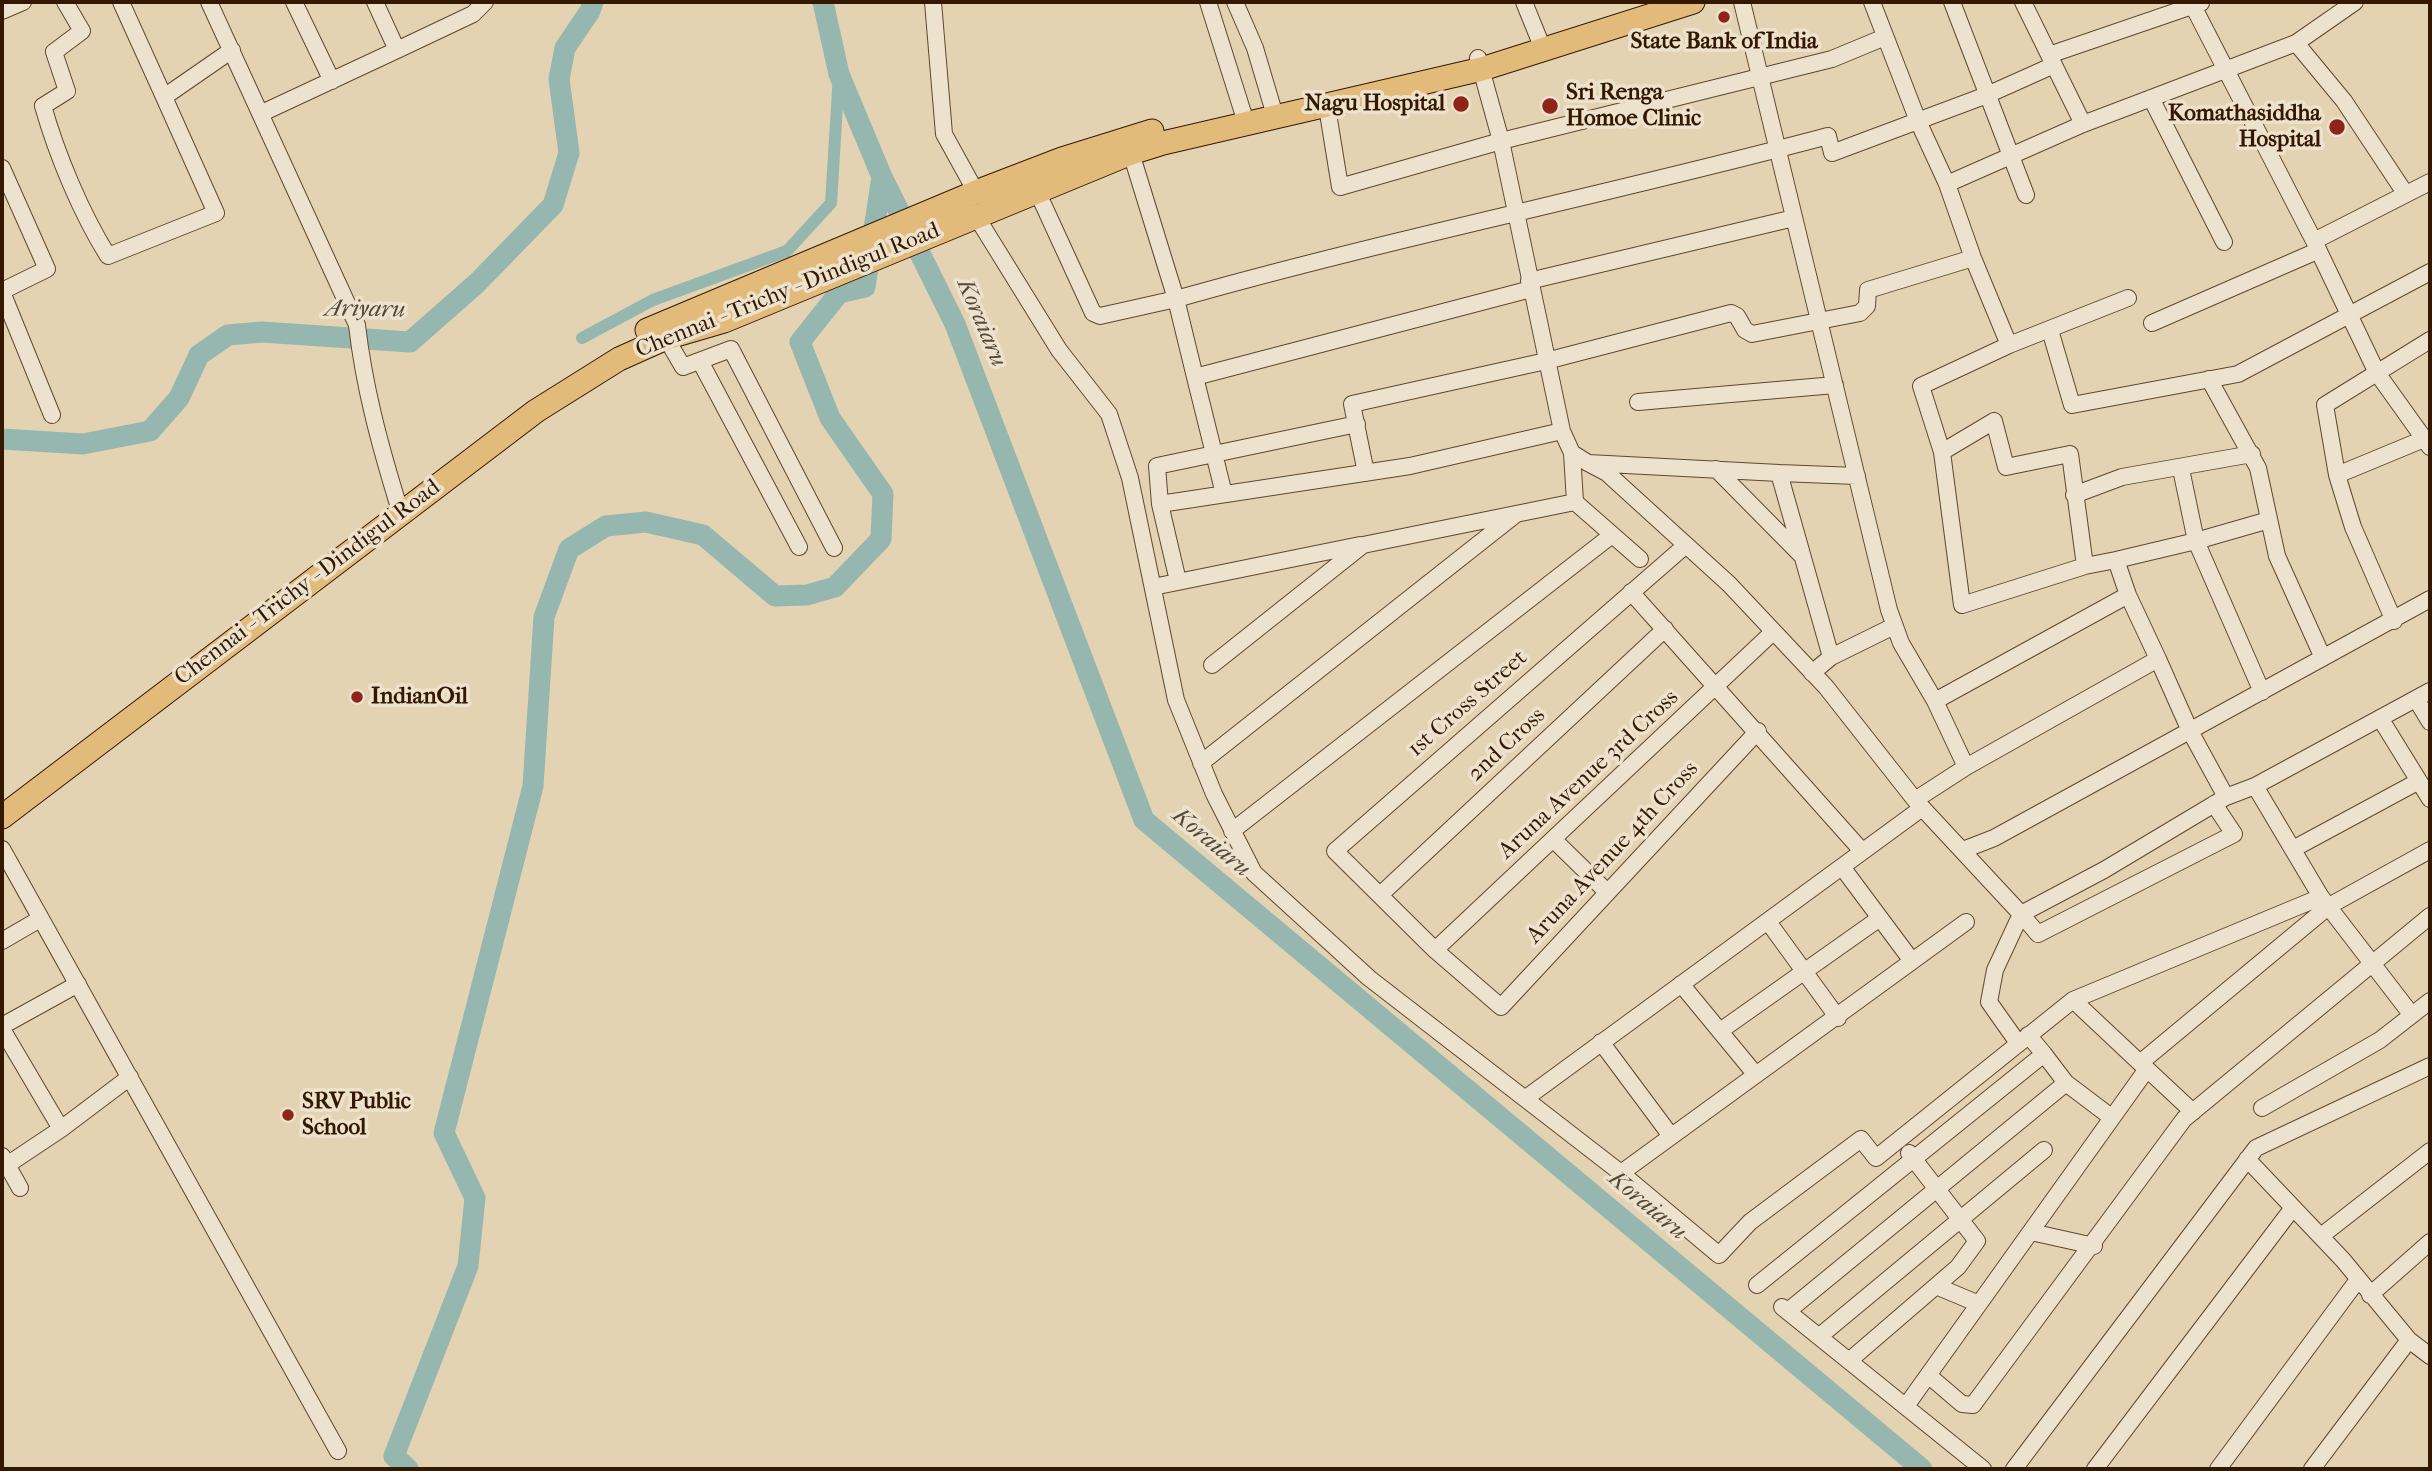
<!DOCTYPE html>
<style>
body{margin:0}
#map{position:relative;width:2432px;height:1471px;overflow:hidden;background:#e3d3b3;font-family:"IM FELL French Canon",serif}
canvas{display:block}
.frame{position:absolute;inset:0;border:4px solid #341800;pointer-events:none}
</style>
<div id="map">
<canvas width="2432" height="1471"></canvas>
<div class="frame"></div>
</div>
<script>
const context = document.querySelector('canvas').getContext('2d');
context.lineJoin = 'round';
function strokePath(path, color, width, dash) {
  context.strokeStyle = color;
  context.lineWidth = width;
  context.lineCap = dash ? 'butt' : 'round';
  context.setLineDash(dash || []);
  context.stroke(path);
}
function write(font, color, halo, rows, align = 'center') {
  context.font = font + ' "IM FELL French Canon",serif';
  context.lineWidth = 7;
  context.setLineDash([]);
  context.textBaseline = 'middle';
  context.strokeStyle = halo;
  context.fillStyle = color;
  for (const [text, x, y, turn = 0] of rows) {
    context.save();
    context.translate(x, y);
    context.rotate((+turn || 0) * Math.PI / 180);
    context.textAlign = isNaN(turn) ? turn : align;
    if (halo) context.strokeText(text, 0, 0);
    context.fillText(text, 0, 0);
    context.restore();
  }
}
strokePath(new Path2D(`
 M582,338L653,300L787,251L831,203L839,74`), '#95b7b0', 12);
strokePath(new Path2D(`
 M823,2L839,74L882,177L955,324L1144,820L1922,1469
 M2,439L83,444L150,431L179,398L199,355L228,335L262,332L410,342L477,283L553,205L569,153L559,79L565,48L590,11L593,2
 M408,1469L394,1456L468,1266L475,1198L444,1133L533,786L544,617L569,549L606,526L646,522L703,535L775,596L807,595L835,587L881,539L883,494L830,418L800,342L839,293L865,287L882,177`), '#95b7b0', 21);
const minor = new Path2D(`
 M65,2L82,31L54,52L67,91L43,106C57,155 81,213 108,256L216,213L164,97L232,50
 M121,2L164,97
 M209,2L357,325C364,386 379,442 397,501L404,511
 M294,2L332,81
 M933,2L944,134L976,192
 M1208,2L1243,113
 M1235,2L1255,48L1276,119
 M1524,2L1539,39
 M1742,2L1889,610L1901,643L1935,701L1966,767
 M1872,2L1918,121L1947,184L1973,258L2009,345
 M1952,2L2026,195
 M2023,2L2083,124
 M2191,2L2314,241L2377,373L2430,447
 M2,11L23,2
 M2296,43L2344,101L2405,193
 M397,50L473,14L485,2
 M2049,55L2201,3
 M1478,58L1501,141L1562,431L1572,453L1588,463L1779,473L1831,657L1812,673
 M2151,98L2224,242
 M1327,107L1340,187L1501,141L1832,59L1885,37
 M262,113L397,50L375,2
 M2,168L47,269L2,291
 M1947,184L2083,124L2296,43L2355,2
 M1037,191L1093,313L1100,316L1176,299L1131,153
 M976,216L1059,350L1109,414L1130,478L1176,700L1214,794L1254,873L1369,978L1621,1173L1719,1255L1750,1222L1861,1139L1876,1158L2073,1000L2321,897
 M2314,241L2430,182
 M1529,281L1794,218
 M1531,289L1195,377L1176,299C1391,238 1611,194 1828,136L1832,153L1987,95L2054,65
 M2,292L52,415
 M2152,323L2317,251
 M2050,330L2072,405L2238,374L2430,272
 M666,338L683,367L731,349L834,548
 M700,361L799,547
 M1195,377L1224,494
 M2209,379L2258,468L2277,556L2323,658
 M1638,402L1835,385
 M1942,452L1921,386L2009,345L2128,298
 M1572,453L1575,502L1640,559
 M1588,463L1607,473L1729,584L1826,687L1915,800L2021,914L2104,870L2226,797L2255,786L2430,691
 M1716,469L1800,554
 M2181,469L2196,541L2269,520
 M1366,473L1352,404L1546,361L1731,313L1737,316L1745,330L1752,334L1860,313L1867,306L1868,290L1973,258
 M1779,473L1857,476
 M2337,475L2424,439
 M2074,495L2122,477L2252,454
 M1160,504L1410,466L1562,431
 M1686,545L1335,851L1435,950L1501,1007L1758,731
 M2085,566L2070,454L2006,467L1994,421L1942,452L1962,605L2085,566L2116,560
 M1178,581L1160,504L1157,466L1357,424
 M1153,587L1360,545
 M1631,592L1862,851
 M2394,621L2353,527L2337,475L2325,405L2430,340
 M1831,657L1894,626
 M2158,659L2128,595L2116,560L2196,541L2262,692
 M1212,665L1363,545L1575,502
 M2416,699L2430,722
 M1935,701L2128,595
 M2380,718L2430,799
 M1201,763L1515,515
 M2255,786L2321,897L2411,1014
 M1915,800L1966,767L2158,659L2190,731L2226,797
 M1232,831L1612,535
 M1554,840L1607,892
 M2,849L338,1451
 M2293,849L2419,781
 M1963,850L1994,838L2430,599
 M1842,867L1912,961
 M1380,895L1665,629
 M1769,923L1838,1018
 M2,941L40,919
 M1435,950L1773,632
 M1681,984L1756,1075
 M2073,1000L2140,1063
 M2,1026L78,984
 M2,1029L61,1129
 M1720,1031L1880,918
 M1601,1042L1671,1136
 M2018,1043L1989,1002L1995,970L2021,914L2038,934L2234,834L2214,804
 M2044,1054L2066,1083L2111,1117
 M2147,1069L2193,1112
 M1526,1098L1922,808
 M2262,1108L2380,1040L2430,1001
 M2,1156L20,1188
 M2247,1159L2343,1260L2409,1340L2430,1356
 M7,1165L61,1129L130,1077
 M1621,1173L1966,922
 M2031,1232L2094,1246
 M2321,1236L2430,1151
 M1757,1285L2044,1054L2028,1035
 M1936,1286L1979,1304
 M2370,1295L2430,1242
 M1782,1307L1983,1469
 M1788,1311L2066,1083
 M1821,1335L2044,1150
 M1850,1360L1958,1267L1977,1241L1909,1153
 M1928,1375L1962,1404L1973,1405L2184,1119L2430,916
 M1906,1406L2147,1069L2140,1063L2329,906L2430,850
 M2014,1469L2256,1148L2430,1066
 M2095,1469L2292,1209
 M2218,1469L2357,1281
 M2312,1469L2409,1340`);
const highway = new Path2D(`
 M647,330L976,192L1062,159L1152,131
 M2,817L536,411L619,359L666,338L724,321L1131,153L1163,143L1482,69L1693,2`);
strokePath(minor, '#60472d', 18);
strokePath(highway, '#341800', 25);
strokePath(minor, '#ede2ce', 16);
strokePath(highway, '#e2ba7a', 23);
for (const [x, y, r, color] of [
 [1724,17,7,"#8f2418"],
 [1461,104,9,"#8f2418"],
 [1550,106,9,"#8f2418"],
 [2337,127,9,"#8f2418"],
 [357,697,7,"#8f2418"],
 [288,1115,7,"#8f2418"]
]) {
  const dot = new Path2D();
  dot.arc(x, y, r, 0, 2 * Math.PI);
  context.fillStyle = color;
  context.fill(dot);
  strokePath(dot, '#ede2ce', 2.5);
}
write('bold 23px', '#341800', '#ede2ce', [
 ["State Bank of India",1724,42,"center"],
 ["Sri Renga",1566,93],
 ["Homoe Clinic",1566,119],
 ["Nagu Hospital",1445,104,"right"],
 ["Komathasiddha",2321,114,"right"],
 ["Hospital",2321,140,"right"],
 ["IndianOil",371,697],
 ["SRV Public",302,1102],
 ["School",302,1128]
], 'left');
write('23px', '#341800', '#ede2ce', [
 ["Chennai - Trichy - Dindigul Road",788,291,-22],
 ["Chennai - Trichy - Dindigul Road",308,583,-37],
 ["1st Cross Street",1468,704,-41],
 ["2nd Cross",1507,745,-43],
 ["Aruna Avenue 3rd Cross",1589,775,-43],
 ["Aruna Avenue 4th Cross",1613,853,-47]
]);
write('italic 24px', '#514835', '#ede2ce', [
 ["Ariyaru",365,310,1],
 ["Koraiaru",981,323,67],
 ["Koraiaru",1211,843,40],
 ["Koraiaru",1647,1206,40]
]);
</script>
